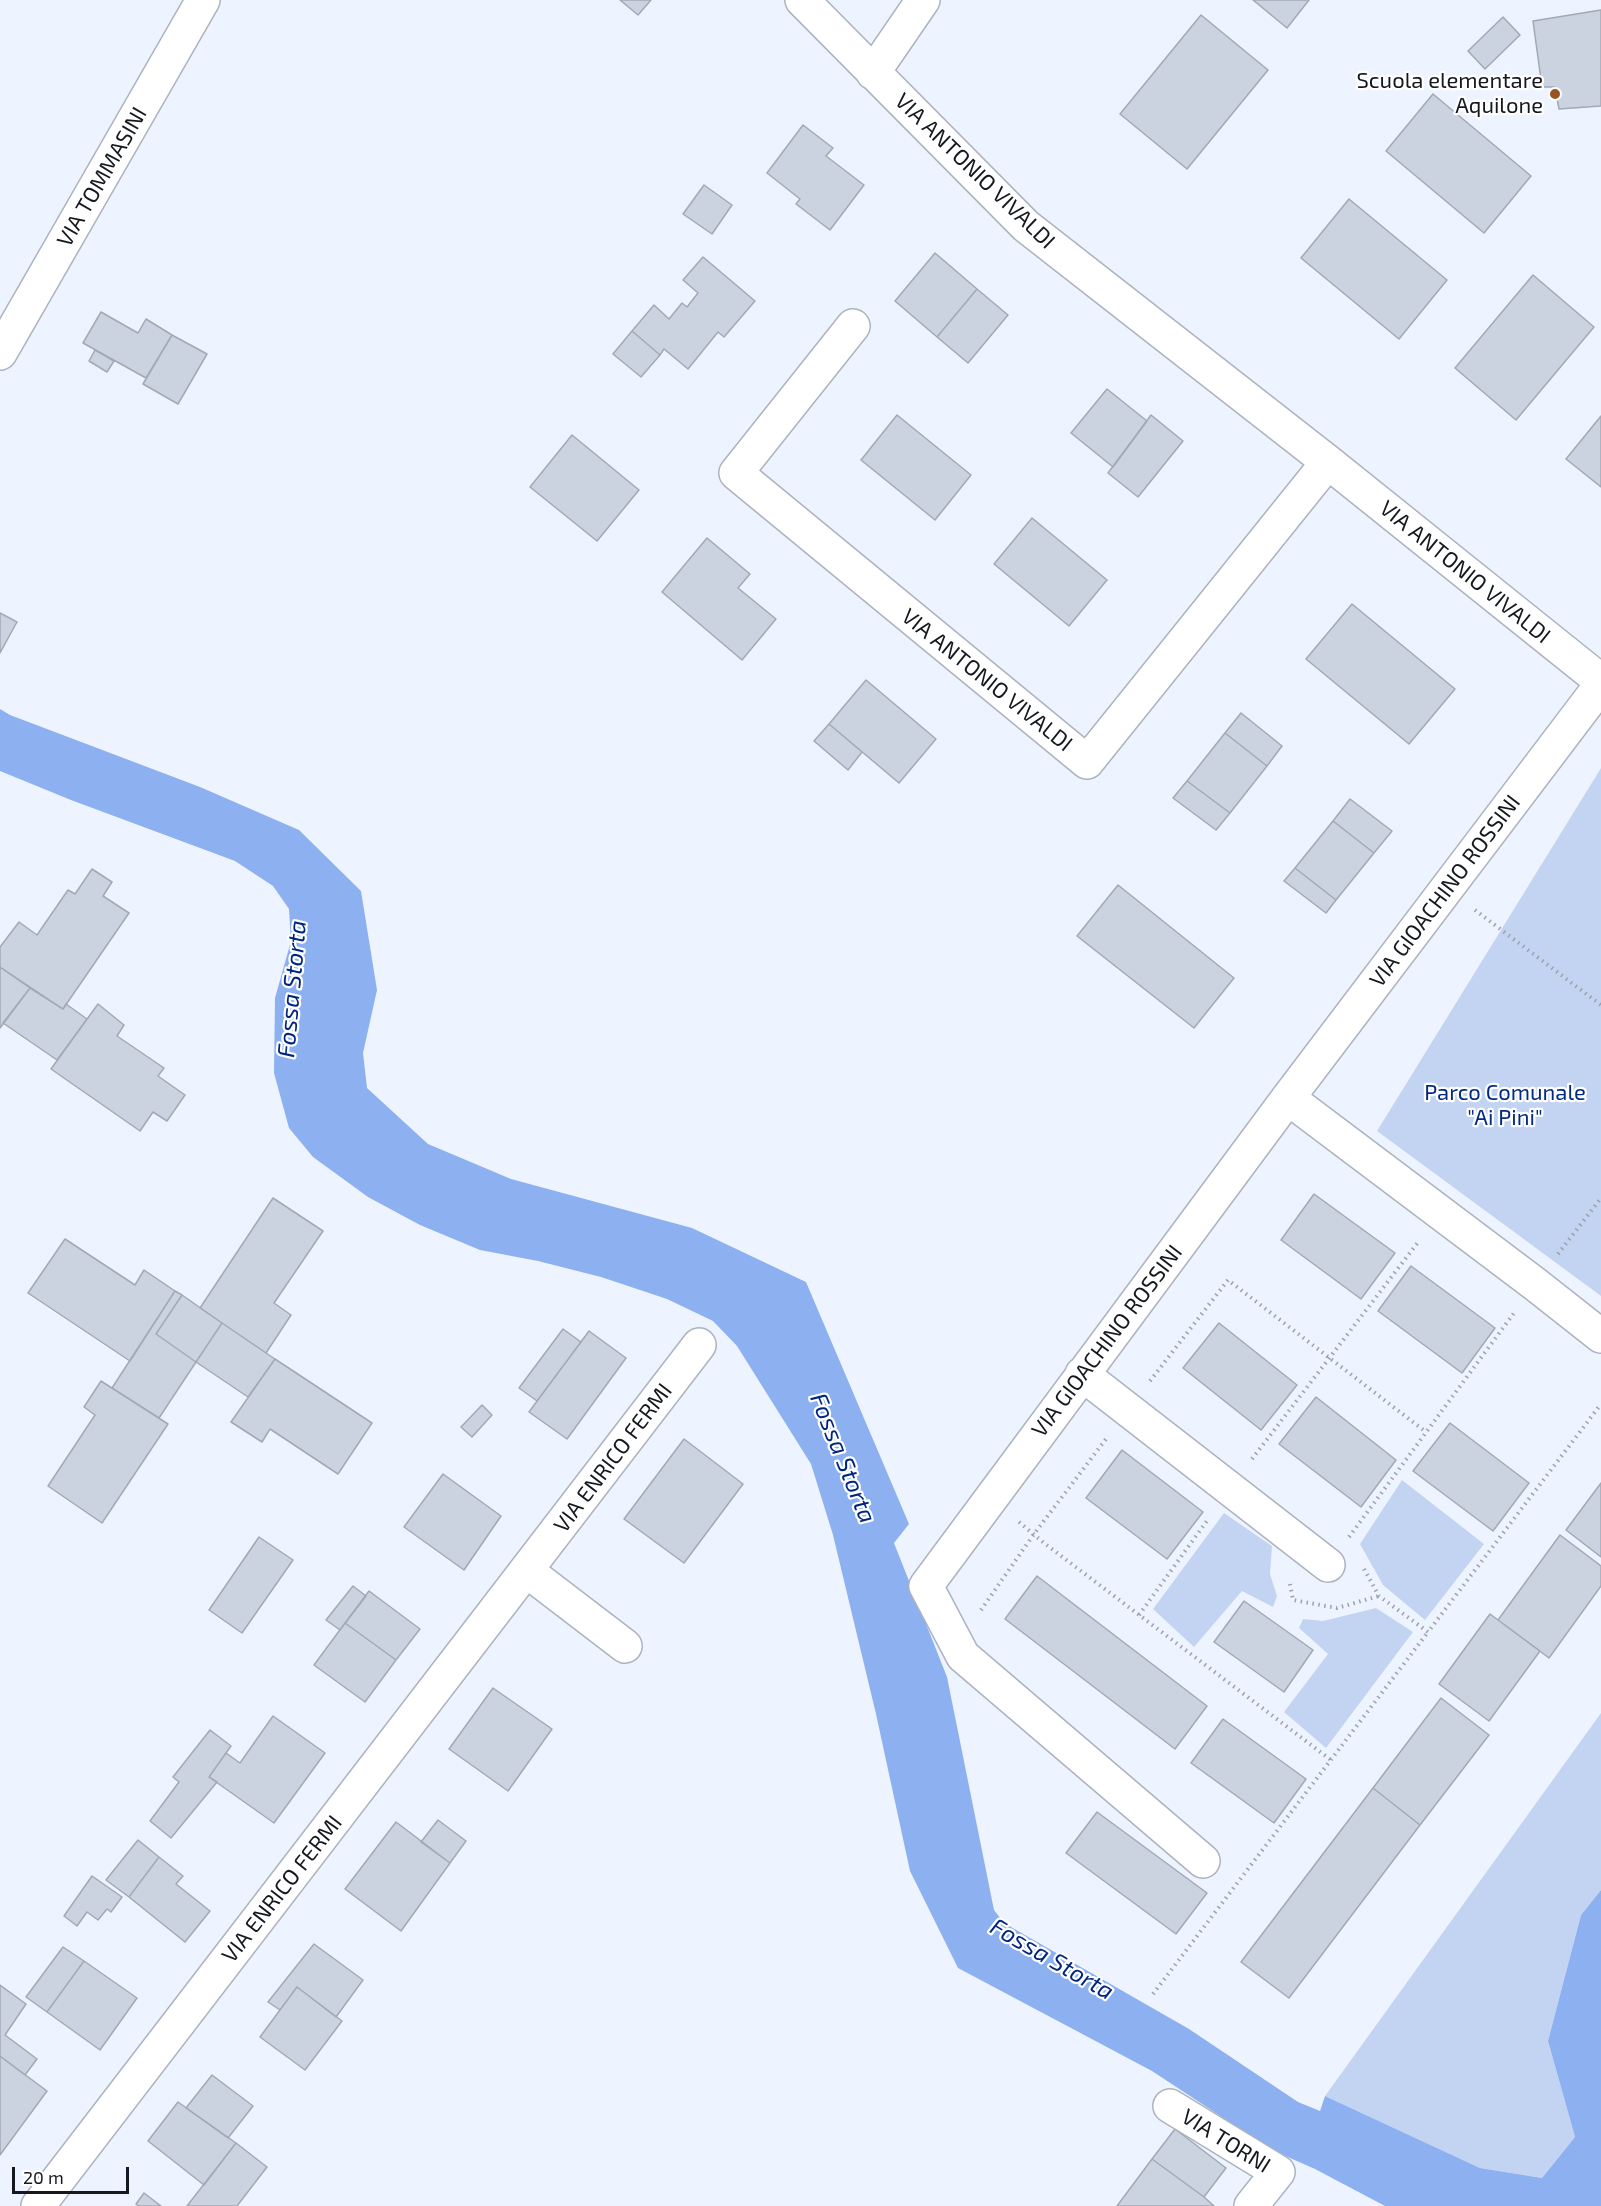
<!DOCTYPE html>
<style>
body{margin:0}
#map{position:relative;width:1601px;height:2206px;overflow:hidden;background:#eef4ff;font-family:"Exo 2",sans-serif}
canvas{display:block}
.scale{position:absolute;left:12px;top:2167px;width:117px;height:27px;box-sizing:border-box;border:3px solid #15181d;border-top:0;padding-left:8px;font-size:18px;line-height:21px;white-space:nowrap;color:#15181d;-webkit-text-stroke:4px #fff;paint-order:stroke}
</style>
<div id="map">
<canvas width="1601" height="2206"></canvas>
<div class="scale">20 m</div>
</div>
<script>
const context = document.querySelector('canvas').getContext('2d');
context.lineJoin = 'round';
function fill(path, color) {
  context.fillStyle = color;
  context.fill(path, 'evenodd');
}
function strokePath(path, color, width, dash) {
  context.strokeStyle = color;
  context.lineWidth = width;
  context.lineCap = dash ? 'butt' : 'round';
  context.setLineDash(dash || []);
  context.stroke(path);
}
function write(font, color, halo, rows, align = 'center') {
  context.font = font + ' "Exo 2",sans-serif';
  context.lineWidth = 4.5;
  context.setLineDash([]);
  context.textBaseline = 'middle';
  context.strokeStyle = halo;
  context.fillStyle = color;
  for (const [text, x, y, turn = 0] of rows) {
    context.save();
    context.translate(x, y);
    context.rotate((+turn || 0) * Math.PI / 180);
    context.textAlign = isNaN(turn) ? turn : align;
    if (halo) context.strokeText(text, 0, 0);
    context.fillText(text, 0, 0);
    context.restore();
  }
}
fill(new Path2D(`
 M1601,768V1296L1377,1131Z
 M1402,1480L1484,1544L1425,1620L1383,1585L1360,1544Z
 M1224,1513L1272,1546L1270,1574L1277,1596L1273,1607L1242,1591L1194,1647L1153,1609Z
 M1376,1608L1413,1632L1326,1748L1284,1712L1328,1654L1299,1628L1303,1619L1323,1621Z
 M1601,1713V1890L1581,1915L1548,2041L1575,2137L1542,2178L1480,2168L1325,2096Z`), '#c3d4f3');
fill(new Path2D(`
 M0,709L10,715L200,787L299,830L361,891L377,990L363,1053L367,1088L428,1144L511,1179L692,1228L806,1282L909,1524L894,1543L947,1677L994,1910L1004,1923L1189,2029L1298,2102L1320,2111L1325,2096L1480,2168L1542,2178L1575,2137L1548,2041L1581,1915L1601,1890V2206H1385L1315,2169L1272,2150L1152,2071L958,1968L910,1871L876,1714L833,1535L811,1464L737,1346L713,1321L667,1299L601,1277L538,1261L480,1250L420,1225L368,1197L313,1157L289,1128L274,1073L275,998L291,941L289,909L273,886L235,861L71,800L0,771Z`), '#8db0f1');
const building = new Path2D(`
 M620,0H651L638,15Z
 M1253,0H1309L1287,28Z
 M1601,10V106L1559,109L1555,87H1542L1533,21Z
 M1201,15L1268,70L1187,169L1120,114Z
 M1503,17L1520,35L1485,69L1468,51Z
 M1433,94L1531,176L1484,233L1386,151Z
 M803,125L833,148L826,156L864,185L830,230L796,204L800,199L767,173Z
 M704,185L732,205L712,234L683,214Z
 M1349,199L1447,280L1399,339L1301,258Z
 M935,253L977,289L937,337L895,301Z
 M703,257L755,301L724,337L718,332L688,369L664,349L660,355L632,331L654,305L669,319L682,303L687,307L698,293L683,280Z
 M1533,275L1594,327L1516,420L1455,368Z
 M977,289L1008,315L968,363L937,337Z
 M101,312L138,333L146,319L172,335L146,378L83,343Z
 M632,331L660,355L641,377L613,354Z
 M172,335L207,354L178,404L143,384Z
 M95,350L114,361L107,372L89,361Z
 M1107,389L1147,421L1113,467L1071,433Z
 M897,415L971,475L935,520L861,460Z
 M1151,415L1183,441L1138,497L1108,473Z
 M1601,416V487L1566,459Z
 M572,435L639,490L597,541L530,487Z
 M1032,518L1107,580L1069,626L994,564Z
 M707,538L750,574L738,588L776,619L742,660L662,592Z
 M1352,604L1455,689L1409,744L1306,659Z
 M0,613L17,622L0,653Z
 M866,680L936,739L899,783L829,724Z
 M1241,713L1282,746L1267,766L1225,733Z
 M829,724L862,752L848,770L814,741Z
 M1225,733L1267,766L1230,813L1187,781Z
 M1187,781L1230,813L1216,830L1173,798Z
 M1350,799L1392,831L1374,853L1333,821Z
 M1333,821L1374,853L1336,900L1295,868Z
 M1295,868L1336,900L1326,913L1284,881Z
 M92,869L112,882L103,896L129,913L63,1009L0,967V947L19,922L37,935L68,890L75,894Z
 M1118,885L1234,978L1194,1028L1077,936Z
 M0,967L30,988L0,1028Z
 M30,988L63,1009L66,1004L87,1019L57,1060L3,1023Z
 M98,1004L124,1025L117,1036L164,1068L158,1076L185,1095L167,1121L153,1112L140,1131L51,1069Z
 M1314,1194L1395,1253L1361,1299L1281,1240Z
 M273,1198L323,1231L274,1303L291,1315L266,1353L200,1308Z
 M65,1239L135,1285L144,1270L175,1291L130,1361L28,1293Z
 M1411,1266L1495,1328L1462,1373L1378,1311Z
 M175,1291L182,1295L156,1334L196,1362L159,1418L112,1388Z
 M182,1295L222,1323L196,1362L156,1334Z
 M222,1323L275,1359L248,1397L196,1362Z
 M1219,1323L1297,1385L1261,1430L1183,1368Z
 M563,1329L581,1342L537,1401L519,1388Z
 M589,1331L626,1358L567,1439L529,1412Z
 M275,1359L372,1423L338,1474L270,1429L262,1442L231,1422Z
 M101,1381L168,1424L102,1523L48,1486L95,1415L84,1407Z
 M1316,1397L1396,1460L1361,1507L1279,1444Z
 M482,1405L492,1415L472,1437L461,1427Z
 M1450,1423L1529,1483L1493,1531L1413,1471Z
 M684,1439L743,1484L684,1563L624,1519Z
 M1122,1450L1203,1512L1167,1559L1086,1498Z
 M443,1474L501,1516L464,1570L404,1527Z
 M1601,1483V1557L1566,1530Z
 M1560,1535L1601,1566V1586L1549,1658L1498,1620Z
 M259,1537L293,1560L242,1633L209,1610Z
 M1037,1576L1207,1706L1175,1749L1005,1619Z
 M353,1586L366,1596L340,1630L326,1620Z
 M369,1591L420,1629L396,1660L345,1623Z
 M1244,1601L1313,1650L1284,1692L1214,1642Z
 M1490,1614L1540,1651L1489,1721L1439,1684Z
 M345,1623L396,1660L365,1702L314,1665Z
 M493,1688L552,1729L508,1791L449,1749Z
 M1441,1698L1489,1735L1420,1825L1373,1788Z
 M273,1716L325,1753L274,1823L209,1777L226,1753L240,1763Z
 M1223,1719L1306,1779L1274,1823L1191,1763Z
 M210,1730L231,1746L209,1777L217,1782L171,1838L150,1821L179,1782L173,1777Z
 M1373,1788L1420,1825L1289,1998L1241,1962Z
 M1097,1812L1207,1893L1176,1934L1066,1853Z
 M438,1820L466,1841L450,1863L421,1842Z
 M396,1822L450,1863L401,1931L345,1889Z
 M138,1840L159,1857L129,1897L106,1880Z
 M159,1857L183,1876L176,1884L210,1911L185,1942L129,1897Z
 M92,1876L122,1897L111,1912L107,1909L98,1920L87,1912L77,1926L64,1916Z
 M314,1944L363,1980L336,2017L297,1987L280,2010L268,2002Z
 M63,1947L84,1961L47,2012L26,1997Z
 M84,1961L137,1998L100,2050L47,2012Z
 M0,1985L26,2004L5,2035L37,2059L25,2075L0,2056Z
 M297,1987L342,2021L305,2070L260,2037Z
 M0,2056L47,2091L0,2155Z
 M212,2075L253,2106L228,2138L186,2108Z
 M178,2102L236,2143L204,2185L148,2141Z
 M1175,2129L1226,2168L1204,2197L1152,2159Z
 M236,2143L267,2167L237,2206H187Z
 M1152,2159L1204,2197L1214,2206H1117Z
 M144,2193L161,2206H139L136,2204Z`);
fill(building, '#ccd3e0');
strokePath(building, '#a2a9b6', 1.5);
const minor = new Path2D(`
 M802,0L1026,226L1328,462L1601,681
 M873,73L923,0
 M853,326L736,473L1087,762L1328,462
 M0,353L203,0
 M1288,1098L1535,1284L1601,1336
 M1082,1374L1328,1565
 M527,1571L625,1646
 M1203,1861L963,1656L926,1586L1288,1098L1601,685
 M1170,2106L1278,2172L1251,2206
 M38,2206L699,1345`);
strokePath(minor, '#acb3c0', 36);
strokePath(new Path2D(`
 M1475,910L1601,1005
 M1558,1254L1601,1198
 M1150,1381L1228,1280L1426,1432
 M1252,1459L1419,1241
 M1019,1522L1044,1543L1331,1760
 M1349,1537L1514,1313
 M1364,1569L1379,1596L1428,1632L1601,1404
 M1290,1584L1293,1600L1337,1608L1379,1596
 M981,1610L1034,1534L1106,1439
 M1139,1615L1209,1518
 M1153,1994L1428,1632`), '#9da2aa', 4, [1.5, 4.5]);
strokePath(minor, '#fff', 33);
for (const [x, y, r, color] of [
 [1555,94,6,"#975425"]
]) {
  const dot = new Path2D();
  dot.arc(x, y, r, 0, 2 * Math.PI);
  context.fillStyle = color;
  context.fill(dot);
  strokePath(dot, '#fff', 2);
}
write('22px', '#15181d', '#fff', [
 ["Scuola elementare",1543,81],
 ["Aquilone",1543,106]
], 'right');
write('22px', '#15181d', '#fff', [
 ["VIA ANTONIO VIVALDI",975,171,44],
 ["VIA TOMMASINI",102,177,-60],
 ["VIA ANTONIO VIVALDI",1465,572,39],
 ["VIA ANTONIO VIVALDI",987,680,39],
 ["VIA GIOACHINO ROSSINI",1445,891,-53],
 ["VIA GIOACHINO ROSSINI",1107,1341,-53],
 ["VIA ENRICO FERMI",613,1458,-53],
 ["VIA ENRICO FERMI",282,1889,-52],
 ["VIA TORNI",1226,2141,32]
]);
write('22px', '#022a85', '#fff', [
 ["Parco Comunale",1505,1093],
 ["\"Ai Pini\"",1505,1118]
]);
write('italic 24px', '#002580', '#fff', [
 ["Fossa Storta",292,989,-85],
 ["Fossa Storta",843,1458,68],
 ["Fossa Storta",1052,1959,30]
]);
</script>
